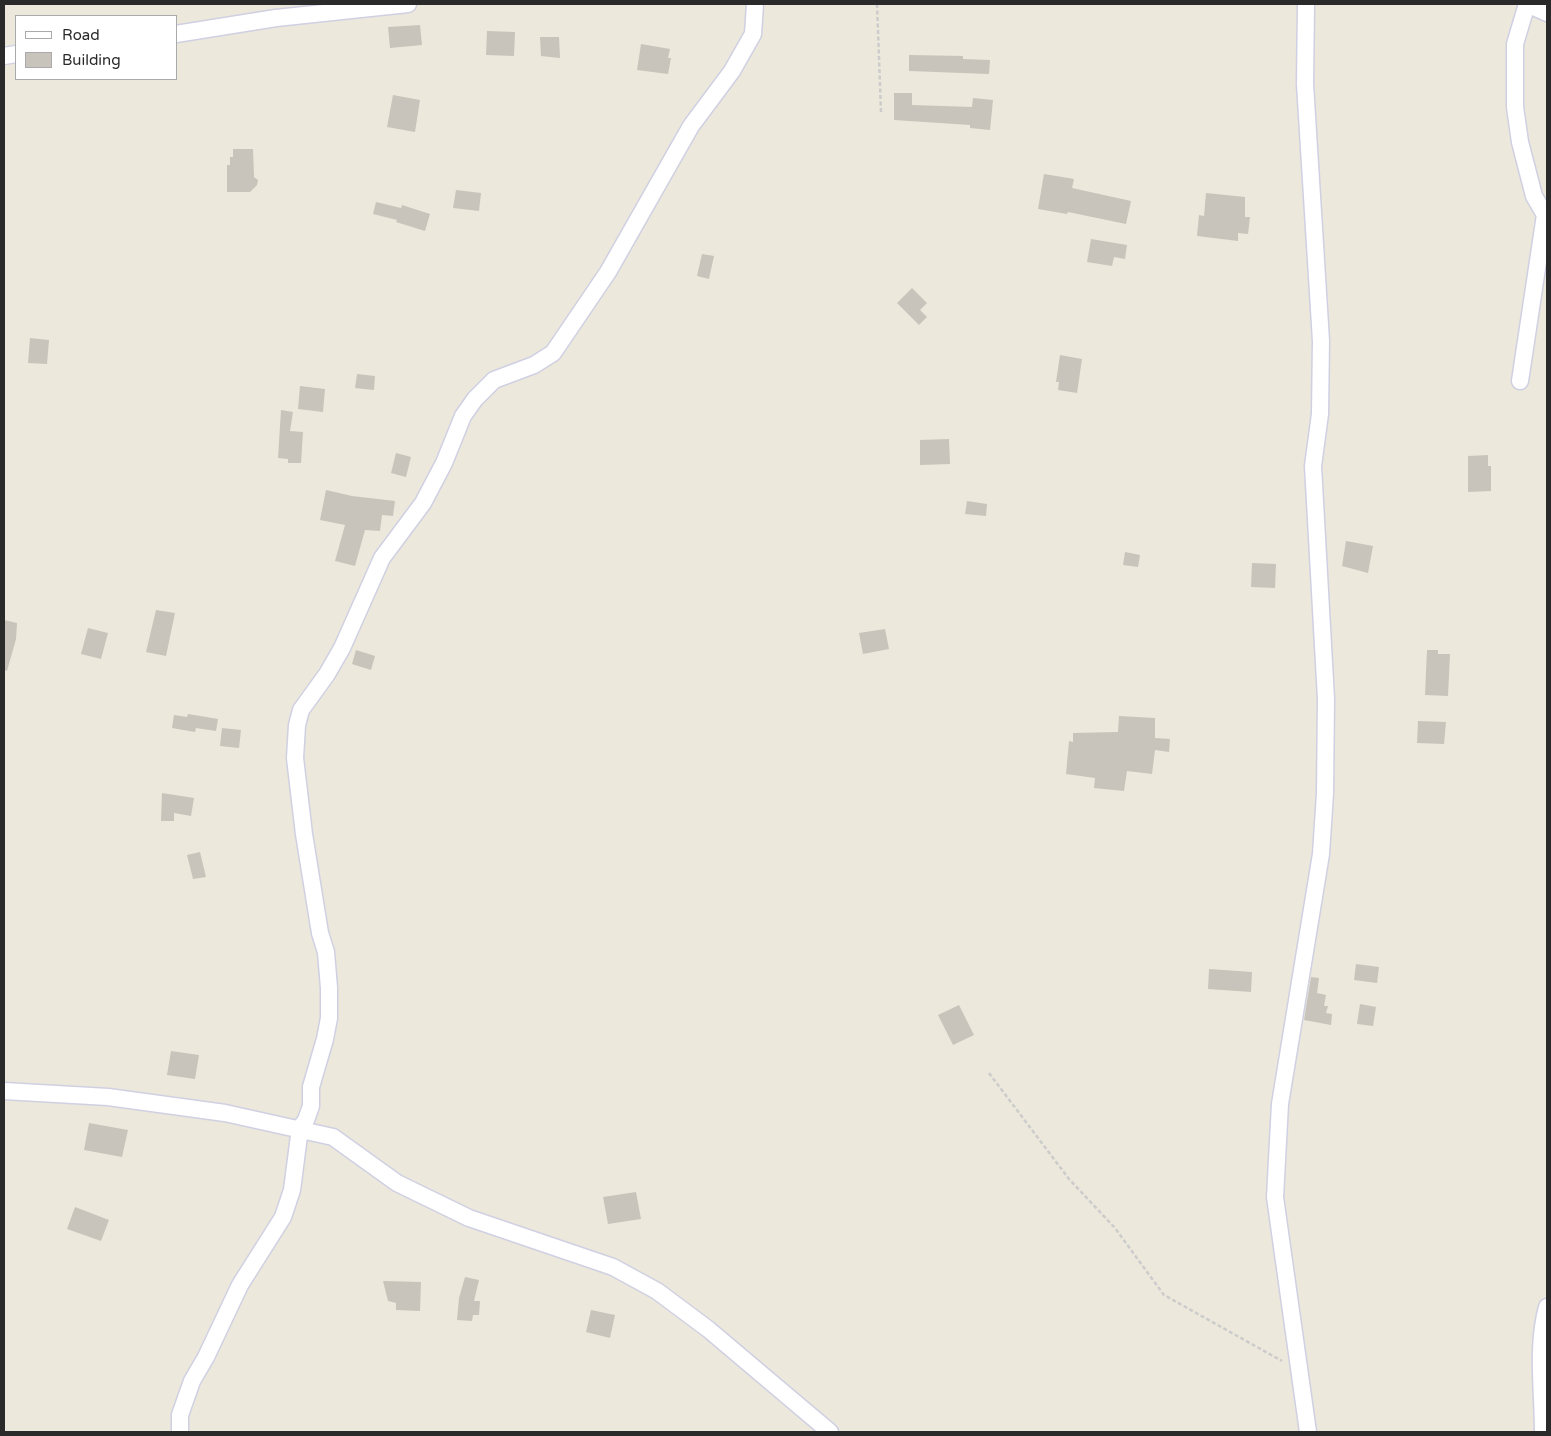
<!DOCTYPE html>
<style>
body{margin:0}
#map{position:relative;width:1551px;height:1436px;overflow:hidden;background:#ece8db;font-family:"Varela Round",sans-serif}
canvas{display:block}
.frame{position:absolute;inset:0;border:5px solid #2a2a2a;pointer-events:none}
.legend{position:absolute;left:15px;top:15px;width:162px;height:65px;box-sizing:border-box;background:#fff;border:1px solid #aaa;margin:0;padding:6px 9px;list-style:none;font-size:15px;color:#2a2a2a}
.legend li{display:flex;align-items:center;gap:10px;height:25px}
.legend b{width:25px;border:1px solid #aaa}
</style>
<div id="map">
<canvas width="1551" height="1436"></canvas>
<div class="frame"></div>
<ul class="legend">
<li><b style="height:6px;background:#fff"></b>Road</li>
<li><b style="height:14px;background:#c8c4bb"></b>Building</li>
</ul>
</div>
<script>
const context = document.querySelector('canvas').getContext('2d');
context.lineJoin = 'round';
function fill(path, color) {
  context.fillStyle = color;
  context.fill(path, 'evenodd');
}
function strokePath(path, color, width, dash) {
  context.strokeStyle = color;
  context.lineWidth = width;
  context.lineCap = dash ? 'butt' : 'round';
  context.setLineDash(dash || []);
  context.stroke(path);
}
fill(new Path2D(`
 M420,25L422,45L390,48L388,27Z
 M487,31L515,32L514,56L486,55Z
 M540,37H559L560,58L541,56Z
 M641,44L670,49L668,58H671L668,74L637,70Z
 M909,55L963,56V59L990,60L989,74L909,71Z
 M894,93H912V105L972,107L973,98L993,100L990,130L970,128V125L894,120Z
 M393,95L420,100L415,132L387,127Z
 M233,149H253L254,177L258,180L257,185L250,192H227V165H230V157H233Z
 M1044,174L1074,179L1072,188L1131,201L1126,224L1068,212L1067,214L1038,209Z
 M456,190L481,193L479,211L453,208Z
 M1206,193L1245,197V217H1250L1248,234L1238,233V241L1197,236L1199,215L1204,216Z
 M376,202L401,208L402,205L430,214L425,231L396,222L397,220L373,214Z
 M1091,239L1127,245L1125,259L1114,257L1112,266L1087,262Z
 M702,254L714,256L709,279L697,276Z
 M912,288L927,303L920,310L927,317L919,325L897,303Z
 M30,338L49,340L47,364L28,363Z
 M1060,355L1082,359L1077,393L1058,390L1059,382H1056Z
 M357,374L375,376L374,390L355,388Z
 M300,386L325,389L323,412L298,409Z
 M281,410L293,412L290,431L303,432L301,463H288V459L278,458Z
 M949,439L950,464L920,465V440Z
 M396,453L411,457L406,477L391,473Z
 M1488,455V466H1491V491L1468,492V456Z
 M326,490L352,496L395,501L393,516L382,515L380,531L365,530L355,566L335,561L345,525L320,520Z
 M967,501L987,504L986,516L965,514Z
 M1346,541L1373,546L1368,573L1342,566Z
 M1125,552L1140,555L1138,567L1123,565Z
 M1252,563L1276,564L1275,588L1251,587Z
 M156,610L175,613L166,656L146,652Z
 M4,620L17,623L16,639L7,671L4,670Z
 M88,628L108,633L101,659L81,654Z
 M885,629L889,649L863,654L859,633Z
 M356,650L375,656L371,670L352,664Z
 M1427,650H1438V654H1450L1448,696L1425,695Z
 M188,714L218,719L216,731L196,728L195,732L172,728L174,715L187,717Z
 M1119,716L1155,718V738L1170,739L1169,752L1155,750L1152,774L1127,771L1124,791L1094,788L1095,778L1066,774L1069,741L1073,742V733L1118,732Z
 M1418,721L1446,722L1444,744L1417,743Z
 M222,728L241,730L239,748L220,746Z
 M162,793L194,798L191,816L174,813V821H161Z
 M200,852L206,877L193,879L187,855Z
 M1356,964L1379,967L1377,983L1354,980Z
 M1209,969L1252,972L1251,992L1208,989Z
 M1311,977L1319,978L1317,993L1326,995L1324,1006H1328L1326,1013L1332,1014L1331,1025L1304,1020Z
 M1360,1004L1376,1007L1373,1026L1357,1024Z
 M959,1005L974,1035L953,1045L938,1015Z
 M171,1051L199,1055L195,1079L167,1075Z
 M89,1123L128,1130L122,1157L84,1150Z
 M636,1192L641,1219L608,1224L603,1197Z
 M75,1207L109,1220L101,1241L67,1229Z
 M465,1277L479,1280L474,1301H480L479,1315H473L472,1321L457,1320L459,1298Z
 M383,1281L421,1282L420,1311L396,1310V1303L388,1301Z
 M591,1310L615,1315L610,1338L586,1332Z`), '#c8c4bb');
const minor = new Path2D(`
 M1306,4L1305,84L1321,341L1320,414L1313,466L1326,699L1325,793L1321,854L1280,1104L1275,1197L1308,1432
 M1527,4L1515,44V107L1520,142L1534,196L1545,215
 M1527,4L1547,13
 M176,34L276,18L408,4
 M4,56L16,54
 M1520,381L1545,215L1547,214
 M4,1091L108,1097L225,1113L333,1137L397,1183L469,1218L613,1267L657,1291L708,1329L830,1432
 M180,1432V1415L192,1381L206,1357L240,1285L283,1217L292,1190L300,1128L306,1120L311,1106V1087L325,1039L329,1018V988L326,952L320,933L304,834L295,758L297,725L301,710L327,674L342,648L382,558L423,503L444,463L463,416L475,399L494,380L534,365L553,353L608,272L691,126L732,71L753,34L755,4
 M1543,1432C1543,1391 1536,1347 1547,1307`);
strokePath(minor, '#d0d0e3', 19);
strokePath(new Path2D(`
 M877,4L881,112
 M989,1073L1069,1179L1115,1228L1164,1295L1282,1361`), '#ccc', 2.5, [4, 2.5]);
strokePath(minor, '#fff', 16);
</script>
